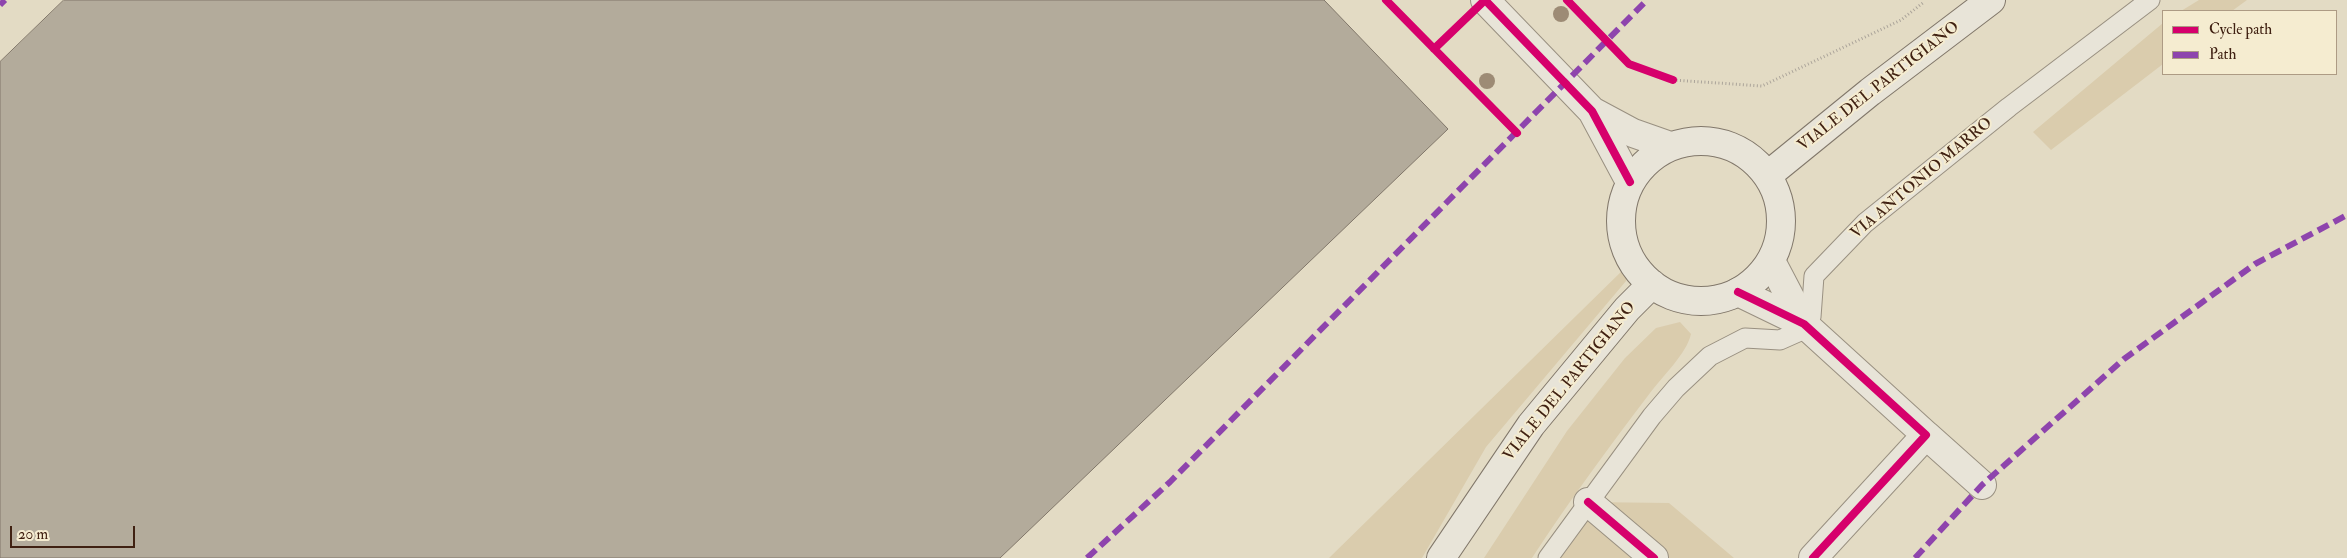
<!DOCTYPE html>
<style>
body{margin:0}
#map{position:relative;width:2347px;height:558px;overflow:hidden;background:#e3dbc4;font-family:"IM FELL Double Pica",serif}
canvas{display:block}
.legend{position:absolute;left:2162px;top:10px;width:175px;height:65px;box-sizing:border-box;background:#f5ecd0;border:1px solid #ad9b84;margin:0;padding:6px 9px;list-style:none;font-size:15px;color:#402112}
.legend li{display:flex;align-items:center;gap:10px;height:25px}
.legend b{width:25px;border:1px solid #ad9b84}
.scale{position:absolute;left:10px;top:526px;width:125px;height:22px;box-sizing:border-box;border:2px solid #402112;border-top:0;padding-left:6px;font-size:15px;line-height:18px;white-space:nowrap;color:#402112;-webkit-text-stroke:4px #f5ecd0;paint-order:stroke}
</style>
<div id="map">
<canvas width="2347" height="558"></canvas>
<ul class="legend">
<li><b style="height:6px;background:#d6006c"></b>Cycle path</li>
<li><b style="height:6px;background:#8e44ad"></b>Path</li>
</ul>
<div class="scale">20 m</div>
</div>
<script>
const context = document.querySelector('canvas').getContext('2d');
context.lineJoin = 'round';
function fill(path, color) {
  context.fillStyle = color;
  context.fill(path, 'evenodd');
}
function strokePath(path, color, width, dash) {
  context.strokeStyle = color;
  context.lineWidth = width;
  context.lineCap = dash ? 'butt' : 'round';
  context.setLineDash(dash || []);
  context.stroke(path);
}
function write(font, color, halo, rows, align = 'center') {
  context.font = font + ' "IM FELL Double Pica",serif';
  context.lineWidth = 4;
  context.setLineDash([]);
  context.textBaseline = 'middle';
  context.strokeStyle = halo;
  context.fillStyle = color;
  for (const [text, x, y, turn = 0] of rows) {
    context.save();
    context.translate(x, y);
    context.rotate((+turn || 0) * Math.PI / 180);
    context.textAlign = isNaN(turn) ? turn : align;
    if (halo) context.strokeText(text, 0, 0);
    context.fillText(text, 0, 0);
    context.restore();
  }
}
fill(new Path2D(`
 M2199,0H2247L2232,11H2181Z
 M2163,23V64L2051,150L2033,132Z
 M1628,265L1626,281L1486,447L1422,558H1329Z
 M1680,322L1691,334C1687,353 1662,377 1650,393C1609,447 1569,501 1532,558H1484L1567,431L1625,358L1656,328Z
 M1588,502L1669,503L1734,558H1548Z`), '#daccad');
const building = new Path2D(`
 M64,0H1324L1448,129L1000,558H0V62Z`);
fill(building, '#b3ab9b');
strokePath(building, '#81776a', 1);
const lane = new Path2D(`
 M1548,558L1652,416L1676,388L1710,356L1745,338L1780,340L1798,332L1811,317L1814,276L1865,223L2009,107L2150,0`);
const street = new Path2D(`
 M1485,0L1592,111L1630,182
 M1592,111L1633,133L1670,146
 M1771,261L1804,324
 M1738,292L1804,324L1926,435L1813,558
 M1926,435L1982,485
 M1588,502L1654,558`);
const secondary = new Path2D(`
 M1621 221a80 80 0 1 1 160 0a80 80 0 1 1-160 0Z
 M1768,175L1870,92L1991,0
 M1441,558L1531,425L1627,309L1652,284`);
strokePath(lane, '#999081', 21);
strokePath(street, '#999081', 30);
strokePath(secondary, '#81776a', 30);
strokePath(new Path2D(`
 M1673,80L1762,86L1901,20L1924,2`), '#aaa399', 3, [1, 2.5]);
strokePath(lane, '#e8e4d8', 19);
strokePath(street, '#e8e4d8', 28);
strokePath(secondary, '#e8e4d8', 28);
strokePath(new Path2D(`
 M0,5L5,0
 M1087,558L1170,482L1647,0
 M1915,558L1982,485L2124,359L2255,264L2347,215`), '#8e44ad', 6, [12, 6]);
strokePath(new Path2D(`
 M1386,0L1517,133
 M1485,0L1592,111L1630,182
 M1567,0L1629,64L1673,80
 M1434,49L1485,0
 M1738,292L1804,324L1926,435L1813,558
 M1588,502L1654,558`), '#d6006c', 8);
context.fillStyle = '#9d8b75';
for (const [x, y] of [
 [1561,14],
 [1487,81]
]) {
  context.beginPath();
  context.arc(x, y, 8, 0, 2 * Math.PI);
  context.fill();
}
write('16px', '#402112', '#f5ecd0', [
 ["VIALE DEL PARTIGIANO",1879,87,-38],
 ["VIA ANTONIO MARRO",1922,179,-40],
 ["VIALE DEL PARTIGIANO",1570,382,-51]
]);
</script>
